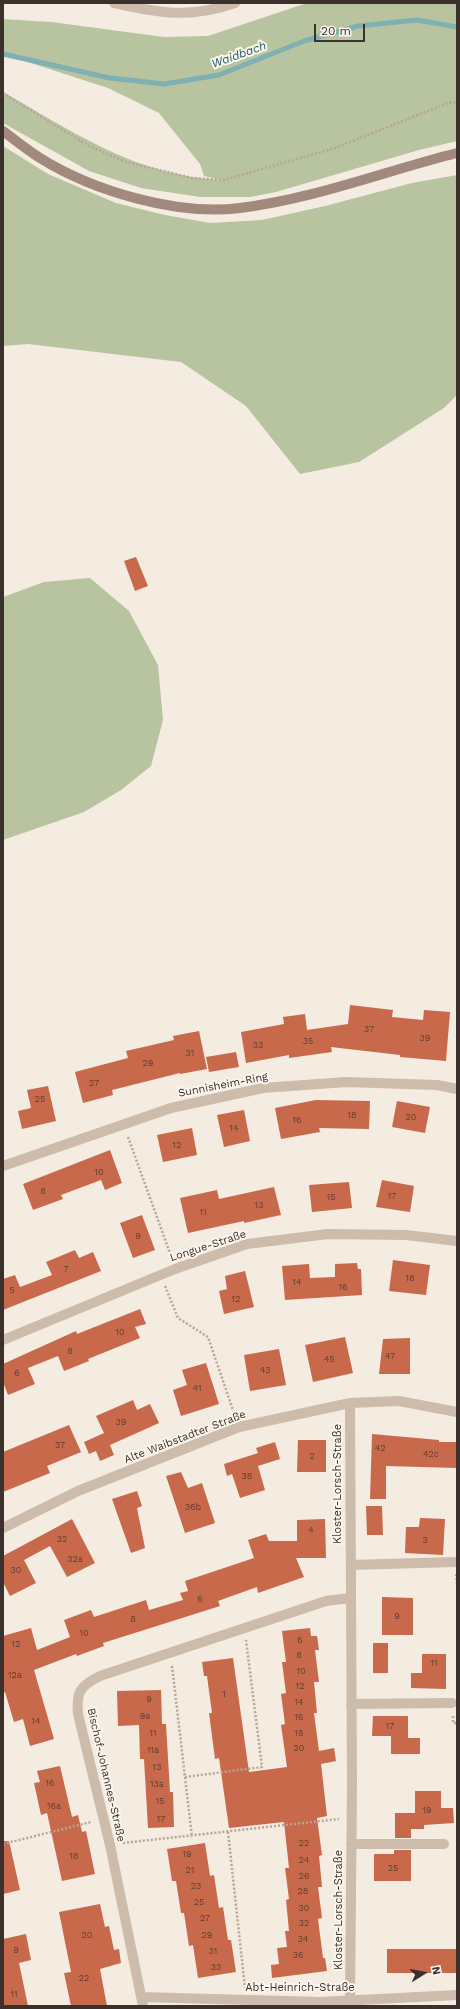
<!DOCTYPE html>
<meta charset="utf-8">
<style>
body{margin:0}
#map{position:relative;width:460px;height:2009px;overflow:hidden;background:#f4ebe1;font-family:"Work Sans",sans-serif}
canvas{display:block}
.frame{position:absolute;inset:0;border:4px solid #3b302b;pointer-events:none}
.north{position:absolute;left:404px;top:1953px;width:40px;height:40px;-webkit-text-stroke:3px #fbf5ee;paint-order:stroke;rotate:79deg;font-size:11px;font-weight:700;line-height:16px;text-align:center;color:#3b302b}
.north::after{content:'';display:block;margin:auto;width:14px;height:18px;background:#3b302b;clip-path:polygon(50% 0,100% 100%,50% 72%,0 100%)}
.scale{position:absolute;left:314px;top:24px;width:51px;height:18px;box-sizing:border-box;border:2px solid #3b302b;border-top:0;padding-left:5px;font-size:12px;line-height:14px;white-space:nowrap;color:#3b302b;-webkit-text-stroke:3px #fbf5ee;paint-order:stroke}
</style>
<div id="map">
<canvas width="460" height="2009"></canvas>
<div class="frame"></div>
<div class="north">N</div>
<div class="scale">20 m</div>
</div>
<script>
const context = document.querySelector('canvas').getContext('2d');
context.lineJoin = 'round';
function fill(path, color) {
  context.fillStyle = color;
  context.fill(path, 'evenodd');
}
function strokePath(path, color, width, dash) {
  context.strokeStyle = color;
  context.lineWidth = width;
  context.lineCap = dash ? 'butt' : 'round';
  context.setLineDash(dash || []);
  context.stroke(path);
}
function write(font, color, halo, rows, align = 'center') {
  context.font = font + ' "Work Sans",sans-serif';
  context.lineWidth = 4;
  context.setLineDash([]);
  context.textBaseline = 'middle';
  context.strokeStyle = halo;
  context.fillStyle = color;
  for (const [text, x, y, turn = 0] of rows) {
    context.save();
    context.translate(x, y);
    context.rotate((+turn || 0) * Math.PI / 180);
    context.textAlign = isNaN(turn) ? turn : align;
    if (halo) context.strokeText(text, 0, 0);
    context.fillText(text, 0, 0);
    context.restore();
  }
}
fill(new Path2D(`
 M307,3H457V141L419,150L276,192L250,197H200L141,188L89,171L3,123V92C73,132 137,176 221,180L204,176L200,164L159,113L108,88L3,54V19L51,22L164,37L208,36Z
 M3,146L48,174L116,203L165,215L210,223L262,220L325,206L412,183L457,175V395L444,408L359,462L300,474L246,406L181,362L28,344L3,346Z
 M90,578L129,611L158,665L163,720L151,766L121,790L84,812L3,840V597L44,582Z`), '#b8c4a0');
strokePath(new Path2D(`
 M3,54L110,78L164,84L219,75L304,41L358,26L417,20L457,27`), '#7fb0b2', 5);
fill(new Path2D(`
 M136,557L148,586L135,591L124,561Z
 M350,1005L393,1010L392,1017L423,1020L424,1010L450,1012L446,1061L400,1057V1055L331,1047L332,1052L289,1058V1055L246,1063L241,1032L284,1024L283,1017L305,1014L307,1030L348,1024Z
 M199,1031L207,1069L180,1074V1073L112,1090L113,1095L83,1103L75,1072L128,1058L126,1051L174,1040L173,1036Z
 M236,1052L239,1067L209,1072L206,1057Z
 M48,1086L56,1121L22,1129L18,1111L31,1108L27,1090Z
 M316,1100L370,1101L369,1129L319,1128L320,1132L281,1139L275,1108Z
 M397,1101L430,1107L425,1133L392,1127Z
 M244,1110L250,1141L224,1147L217,1115Z
 M192,1128L197,1155L163,1162L157,1135Z
 M110,1150L122,1183L105,1190L101,1180L61,1195L63,1199L33,1210L23,1184Z
 M382,1180L414,1186L410,1212L376,1207Z
 M349,1182L352,1208L312,1212L309,1185Z
 M274,1187L281,1215L244,1223V1221L188,1233L180,1198L217,1190L219,1199Z
 M142,1215L155,1250L133,1258L120,1223Z
 M75,1250L79,1258L93,1252L101,1271L3,1310V1279L15,1275L20,1287L52,1275L46,1262Z
 M393,1260L430,1265L426,1295L389,1291Z
 M357,1263L358,1269H361L362,1295L285,1300L282,1266L309,1264L310,1278L335,1277V1264Z
 M245,1271L254,1307L224,1314L219,1291L227,1289L225,1276Z
 M140,1309L146,1324L135,1327L140,1338L88,1359L89,1361L64,1371L58,1356L28,1368L35,1384L8,1395L3,1382V1364L76,1331L77,1334Z
 M345,1337L353,1373L313,1382L305,1345Z
 M410,1338V1374H379L383,1339Z
 M279,1349L286,1385L250,1391L244,1355Z
 M206,1363L219,1404L181,1416L173,1390L187,1385L182,1370Z
 M133,1400L137,1410L150,1404L159,1423L110,1445L114,1455L100,1461L96,1451L89,1454L84,1442L104,1433L96,1416Z
 M69,1425L81,1452L47,1466L50,1473L3,1492V1452Z
 M372,1434L439,1440V1442H457V1468L386,1466V1499H370Z
 M298,1440H326V1472H297Z
 M275,1442L280,1459L258,1466L265,1490L240,1498L232,1474L227,1476L224,1464L258,1453L256,1448Z
 M181,1472L188,1488L202,1483L215,1523L185,1533L166,1476Z
 M137,1491L142,1506L137,1508L145,1548L131,1553L112,1499Z
 M366,1506H382L383,1535H367Z
 M420,1518L445,1519L443,1555L405,1553L406,1527H419Z
 M72,1519L95,1563L67,1577L50,1546L24,1560L36,1583L10,1596L3,1582V1556Z
 M325,1519L326,1558H296L304,1577L258,1593L257,1587L218,1601L220,1606L103,1643L104,1646L77,1656L76,1654L34,1670L54,1739L30,1746L23,1719L14,1722L5,1692L3,1693V1636L31,1628L37,1650L70,1637L64,1620L91,1610L94,1617L146,1600L149,1610L183,1600L180,1593L188,1591L185,1581L254,1558L248,1540L266,1534L269,1541H297V1520Z
 M382,1597L413,1598V1635H382Z
 M310,1628L311,1636H317L319,1650H315L319,1682H314L317,1713H314L319,1751L334,1748L336,1761L321,1764L327,1816L317,1818L322,1855L319,1856L322,1887H318L322,1918L318,1919L323,1958H325L327,1971L272,1978L271,1965L279,1964L277,1948L287,1947L285,1931H289L286,1900L289,1899L285,1868H289L284,1822L229,1828L219,1758L215,1759L209,1713H212L207,1676H204L202,1662L233,1658L249,1772L287,1767L281,1725L285,1724L281,1694L286,1693L282,1662H286L282,1631Z
 M373,1643H388V1673H373Z
 M422,1654H446V1689L411,1688V1673H422Z
 M161,1690L162,1724H166L170,1792H173L174,1827L148,1828L144,1759H140L139,1725L118,1726L117,1691Z
 M373,1716H408V1738H420V1754H391V1736H372Z
 M60,1766L72,1817L78,1815L82,1832L86,1831L95,1874L62,1881L47,1813L41,1815L34,1783L40,1782L37,1771Z
 M415,1791H441V1808H453L454,1823L424,1825V1829H411V1838H395V1813H415Z
 M3,1841H9L20,1890L3,1894Z
 M205,1843L210,1876L214,1875L219,1908L223,1907L228,1940H231L236,1972L198,1978L193,1945L189,1946L184,1913H181L176,1881H172L167,1849Z
 M394,1850H411V1881H374V1854H394Z
 M100,1904L105,1927L109,1926L114,1950L119,1949L121,1963L100,1969L107,2006H71L64,1973L71,1972L59,1912Z
 M26,1934L31,1960L19,1963L28,2006H3V1939Z
 M387,1949H457V1973H387Z`), '#c8694b');
strokePath(new Path2D(`
 M3,93L89,146L126,162L192,178L224,180L335,148L448,103L457,102
 M128,1137L171,1256
 M165,1286L178,1318L208,1337L235,1416
 M456,1574L457,1583
 M172,1666L192,1837
 M453,1716V1723H457
 M185,1777L262,1767L246,1640
 M228,1832L245,1988
 M123,1843L339,1819
 M3,1844L91,1822`), '#b9a596', 2.5, [2, 2]);
strokePath(new Path2D(`
 M114,3C160,13 189,19 235,3
 M3,1166L171,1108L263,1088L346,1082L437,1085L457,1089
 M3,1340L175,1269L247,1244L328,1234L406,1235L457,1241
 M350,1403L352,1784L350,2000
 M3,1528L78,1491L239,1427L350,1403L399,1401L457,1412
 M351,1565L455,1562
 M351,1704L452,1703
 M351,1844H444
 M142,1997L320,2002L457,1995
 M143,2006L110,1845L78,1714C76,1692 80,1686 100,1676L326,1601L350,1598`), '#cdbbac', 10);
strokePath(new Path2D(`
 M3,131C15,140 27,150 40,158C93,191 177,216 240,208C314,199 385,171 457,153`), '#a18a7d', 10);
write('9px', '#5e3e33', null, [
 ["37",369,1029],
 ["39",425,1038],
 ["35",308,1041],
 ["33",258,1045],
 ["31",190,1053],
 ["29",148,1063],
 ["27",94,1083],
 ["25",40,1099],
 ["18",352,1115],
 ["20",411,1117],
 ["16",297,1120],
 ["14",234,1128],
 ["12",177,1145],
 ["10",99,1172],
 ["8",43,1191],
 ["17",392,1196],
 ["15",331,1197],
 ["13",259,1205],
 ["11",203,1212],
 ["9",138,1236],
 ["7",66,1269],
 ["18",410,1278],
 ["14",297,1282],
 ["16",343,1287],
 ["5",12,1290],
 ["12",236,1299],
 ["10",120,1332],
 ["8",70,1351],
 ["47",390,1356],
 ["45",329,1359],
 ["43",265,1370],
 ["6",17,1373],
 ["41",197,1388],
 ["39",121,1422],
 ["37",60,1445],
 ["42",380,1448],
 ["42c",431,1454],
 ["2",312,1456],
 ["38",247,1476],
 ["36b",193,1507],
 ["4",311,1530],
 ["32",62,1539],
 ["3",425,1540],
 ["32a",75,1559],
 ["30",16,1570],
 ["6",200,1599],
 ["9",397,1616],
 ["8",133,1619],
 ["10",84,1633],
 ["6",300,1640],
 ["12",16,1644],
 ["8",299,1655],
 ["11",434,1663],
 ["10",301,1671],
 ["12a",15,1675],
 ["12",300,1686],
 ["1",224,1694],
 ["9",149,1699],
 ["14",299,1702],
 ["9a",145,1716],
 ["16",299,1717],
 ["14",36,1721],
 ["17",390,1726],
 ["11",153,1733],
 ["18",299,1733],
 ["20",299,1748],
 ["11a",153,1750],
 ["13",157,1767],
 ["16",50,1783],
 ["13a",157,1784],
 ["15",160,1801],
 ["16a",54,1806],
 ["19",427,1810],
 ["17",161,1819],
 ["22",304,1843],
 ["19",187,1854],
 ["18",74,1856],
 ["24",304,1860],
 ["25",393,1868],
 ["21",190,1870],
 ["26",304,1876],
 ["23",196,1886],
 ["28",303,1891],
 ["25",199,1902],
 ["30",304,1908],
 ["27",205,1918],
 ["32",304,1923],
 ["20",87,1935],
 ["29",207,1935],
 ["34",303,1939],
 ["9",16,1950],
 ["31",213,1951],
 ["36",298,1955],
 ["33",216,1967],
 ["22",84,1978],
 ["11",14,1994]
]);
write('11px', '#3b302b', '#fbf5ee', [
 ["Sunnisheim-Ring",223,1085,-11],
 ["Longue-Straße",208,1246,-18],
 ["Alte Waibstadter Straße",185,1437,-21],
 ["Kloster-Lorsch-Straße",338,1484,-90],
 ["Bischof-Johannes-Straße",106,1775,77],
 ["Kloster-Lorsch-Straße",339,1910,-90],
 ["Abt-Heinrich-Straße",300,1988]
]);
write('italic 12px', '#1f5a5e', '#fbf5ee', [
 ["Waidbach",239,55,-20]
]);
</script>
